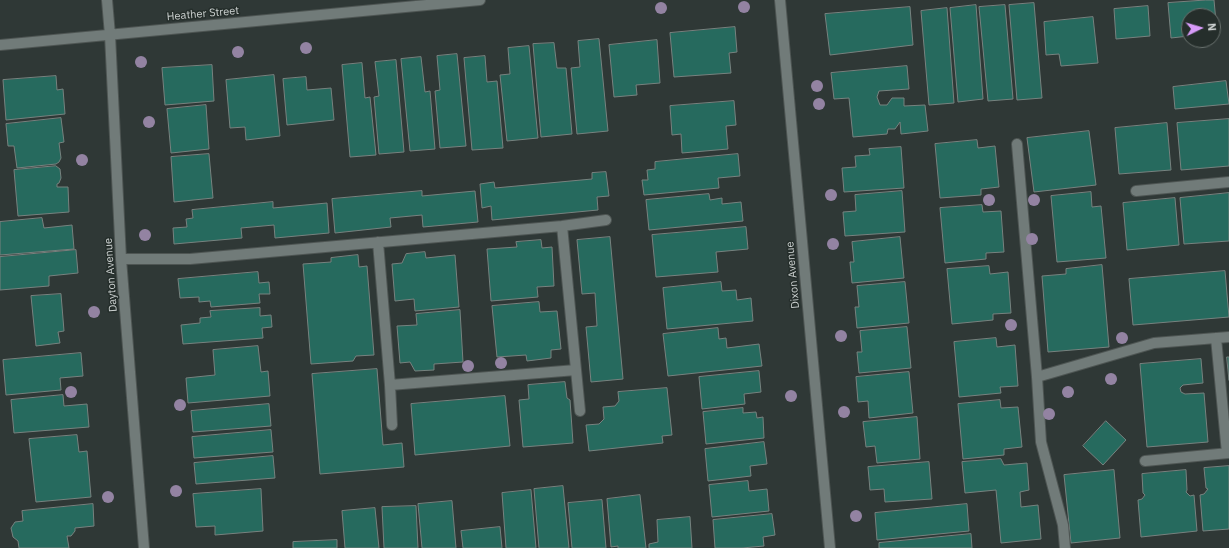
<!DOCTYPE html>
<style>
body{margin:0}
#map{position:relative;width:1229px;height:548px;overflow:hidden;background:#2f3836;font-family:"IBM Plex Sans",sans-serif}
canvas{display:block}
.north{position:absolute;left:1181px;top:8px;width:40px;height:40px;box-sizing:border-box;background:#252e2b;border:1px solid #68706d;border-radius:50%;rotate:85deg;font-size:11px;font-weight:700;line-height:16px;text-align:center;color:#cdd2d1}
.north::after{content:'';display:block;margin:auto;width:14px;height:18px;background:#d79bf9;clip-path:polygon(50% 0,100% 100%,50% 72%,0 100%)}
</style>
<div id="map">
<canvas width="1229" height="548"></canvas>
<div class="north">N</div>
</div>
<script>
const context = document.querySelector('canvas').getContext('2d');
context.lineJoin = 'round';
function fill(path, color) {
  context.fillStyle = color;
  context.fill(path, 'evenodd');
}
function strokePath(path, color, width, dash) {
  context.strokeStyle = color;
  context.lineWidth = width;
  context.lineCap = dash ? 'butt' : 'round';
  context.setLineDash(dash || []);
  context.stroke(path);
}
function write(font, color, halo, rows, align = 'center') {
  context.font = font + ' "IBM Plex Sans",sans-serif';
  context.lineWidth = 3;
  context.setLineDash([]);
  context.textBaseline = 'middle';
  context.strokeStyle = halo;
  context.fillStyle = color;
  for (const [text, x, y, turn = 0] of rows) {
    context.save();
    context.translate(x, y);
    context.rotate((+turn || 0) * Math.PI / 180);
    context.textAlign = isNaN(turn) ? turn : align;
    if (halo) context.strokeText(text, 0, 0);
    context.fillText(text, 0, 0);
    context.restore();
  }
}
const building = new Path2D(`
 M1206,0H1214L1217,33H1213V16H1189V36L1171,38L1168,3Z
 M1034,3L1042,98L1017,100L1009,5Z
 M976,5L983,99L958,102L950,8Z
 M1005,5L1013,99L988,101L979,7Z
 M1148,6L1150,36L1116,39L1114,9Z
 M910,7L913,45L830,55L825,14Z
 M947,8L954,103L929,105L921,11Z
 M1093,17L1098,63L1061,66L1059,54L1046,55L1044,22Z
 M735,27L737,52L729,53L731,73L674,77L670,33Z
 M599,39L608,131L577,134L571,68L580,67L578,41Z
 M657,40L660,83L636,85L637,95L614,97L609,45Z
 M554,43L557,68H566L572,134L541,137L533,44Z
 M529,46L538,138L507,141L500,75L510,74L508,48Z
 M457,54L466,146L440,148L435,91L440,90L437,56Z
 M485,56L487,82L497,81L503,148L472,150L464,58Z
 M421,57L425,92L430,91L435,149L410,151L401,59Z
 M396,60L404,152L379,154L374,97L379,96L375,62Z
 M362,63L365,98L370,97L376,155L350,157L342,65Z
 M212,65L214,101L165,105L162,68Z
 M907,66L909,89L879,91L877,97L880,105H887L892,98H904V106L925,105L928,131L901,134L900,122L895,129H888L887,134L853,137L849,98L834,99L831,73Z
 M274,75L280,136L246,140L245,127L230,128L226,80Z
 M56,76L57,90L63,89L65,114L6,120L3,80Z
 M306,77L307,90L331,88L334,120L287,125L283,79Z
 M1226,81L1229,104L1175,109L1173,87Z
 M734,101L736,125L726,126L728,149L682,153L681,134L672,135L670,106Z
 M206,105L209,149L171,153L167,109Z
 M61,118L64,142L59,143L61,158L59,162L56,164L17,168L14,146H8L6,124Z
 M1229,119V166L1181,170L1177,123Z
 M1167,123L1171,170L1119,174L1115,128Z
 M1089,131L1096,185L1034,192L1027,138Z
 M977,140L978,148L995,146L999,187L981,189V195L940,198L935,144Z
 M901,147L904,188L844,192L842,168L856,167L855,156L870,155L869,149Z
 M209,154L213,198L174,202L171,157Z
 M738,154L740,176L718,178L719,188L644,195L642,180H648L647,170L655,169V162Z
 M56,166L60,169L61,178L59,183L57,184V187H68L69,212L18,216L14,170Z
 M606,172L609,196L597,197L598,210L492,220L491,206L482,208L480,184L494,182L495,188L592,179V173Z
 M422,191V196L475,191L478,222L423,227L422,215L390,218L391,227L335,233L332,199Z
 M902,191L905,232L845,236L843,212L856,211L855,195Z
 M1091,192L1092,207L1101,206L1106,258L1057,262L1051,196Z
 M1229,193V241L1184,244L1180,198Z
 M709,194L710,200L722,198V204L741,202L743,221L649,230L646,200Z
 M1175,198L1179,245L1127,250L1123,203Z
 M273,202V208L327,203L329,233L275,238L274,225L241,228L242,238L174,244L173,228L187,227L186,219L193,218L192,210Z
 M982,205L983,212L1001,211L1004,252L986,253V259L945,263L940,208Z
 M42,218L44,228L72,225L74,249L0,255V222Z
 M746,227L748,249L716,252L718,272L656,277L652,235Z
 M610,237L623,379L591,382L586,327L597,326L595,293L582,294L577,240Z
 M900,237L904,278L852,283L850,262H854L852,242Z
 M541,240L542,248L552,247L554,286L537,287L538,297L491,301L487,249L517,247L516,242Z
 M76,250L78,273L49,276V286L0,290V257Z
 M425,252L426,258L455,255L459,307L415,311L414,299L395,301L392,264L402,263L406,254Z
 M358,255L359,267L367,266L374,355L356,356L353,361L311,364L303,264L331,262V258Z
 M1102,265L1109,347L1048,352L1042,276L1066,274V269Z
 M989,266L990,274L1008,272L1011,313L993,314V320L952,324L947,269Z
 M1225,271L1229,317L1133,325L1129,279Z
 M258,272L259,283L269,282L270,294H259L260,303L211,307L210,301L199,302V297L180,298L178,279Z
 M721,282L722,291L736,290L737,300L751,298L753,321L667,329L663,288Z
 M905,282L909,323L857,328L855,307H859L857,286Z
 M61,294L64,331L58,332L60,343L36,346L31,296Z
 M539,302L540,312L557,311L561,349L551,350V358L527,361L526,355L497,357L492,306Z
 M260,308V316L271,315L272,327L262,328L263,338L183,344L181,325L200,323V318L211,317L210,311Z
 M460,310L463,362L434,364V370L415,371L410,362L400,363L397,326L417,325L416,314Z
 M907,327L911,368L859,373L857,352H862L860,331Z
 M718,328L719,339L726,338L727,348L759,344L762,366L668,376L663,334Z
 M996,338L997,347L1015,345L1018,386L1000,387L1001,393L959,397L954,342Z
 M258,346L261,372L268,371L270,396L188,403L186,378L215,375L213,350Z
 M81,353L83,376L60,378L61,390L6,395L3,360Z
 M1227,357H1229V380Z
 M1201,359L1203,383L1183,385L1180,388L1181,392L1185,394L1204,393L1208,442L1147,447L1140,364Z
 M377,369L383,445L402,443L404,467L320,474L312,374Z
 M759,371L761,392L744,394L745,404L702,409L699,377Z
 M909,372L913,413L869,418L868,401L858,402L856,377Z
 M565,382L567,398L570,400L573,443L523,447L519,400L529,399L528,385Z
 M667,388L672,435L662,436L663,443L589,451L586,425L599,424L604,419L603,407L615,406L619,401L618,392Z
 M63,395L64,406L87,404L89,427L14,433L11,400Z
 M505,396L510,446L415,455L411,404Z
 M1000,400L1001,408L1018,407L1022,447L1004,449V455L963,459L958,404Z
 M269,404L271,426L193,432L191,411Z
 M743,408V413L756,412L757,418L763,417L764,438L706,444L703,412Z
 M917,417L920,459L877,463L875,446L866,447L863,422Z
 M1106,421L1126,440L1103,465L1083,446Z
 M271,430L273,452L194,458L192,437Z
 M77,435L79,452L87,451L91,497L36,502L29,439Z
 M764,442L767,464L750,466L751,476L708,481L705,449Z
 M273,456L275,478L196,484L194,463Z
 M1001,459L1004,465L1027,463L1029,490L1020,492L1021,507L1038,505L1041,539L1001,543L996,490L965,493L962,462Z
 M929,462L932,499L885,502L884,489L870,490L868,467Z
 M1229,466V529L1203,531L1200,495L1204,494L1208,489L1206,488L1204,468Z
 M1114,470L1120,538L1071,543L1064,475Z
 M1186,470L1187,490L1186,492L1190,496L1194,495L1197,531L1141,537L1138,500L1142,499L1145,495L1143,493L1142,474Z
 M748,481L749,491L767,489L769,511L712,517L709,485Z
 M563,486L569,548H539L534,489Z
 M261,489L263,531L215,535V526L196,527L193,494Z
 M531,490L536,548H506L502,493Z
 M640,495L646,548H618V546L611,547L607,499Z
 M602,500L606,548H572L568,503Z
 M452,501L456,548H422L418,504Z
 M93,504L94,526L75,528V531L71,536H67L69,548H19L18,541L13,537L11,528L15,522L23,521L22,511Z
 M967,504L969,531L877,540L875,513Z
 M416,506L418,548H384L382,507Z
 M375,508L379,548H345L342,511Z
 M772,514L775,535L763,537L764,546L742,548H715L713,520Z
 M690,517L692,548H649V544L658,542L657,520Z
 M500,527L502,548H463L461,531Z
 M971,534L972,548H879V543Z
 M337,540V548H293V542Z`);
fill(building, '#266a5e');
strokePath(building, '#77827f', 1);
const minor = new Path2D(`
 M107,0L110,35L121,259L144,548
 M780,0L830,548
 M0,45L480,0
 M1017,144L1037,377L1041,442L1063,525L1065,548
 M1136,191L1229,182
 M562,226L580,411
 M378,242L390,385L392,425
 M121,259H190L562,226L606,220
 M1216,338L1227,453
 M1037,377L1154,343L1229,337
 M390,385L576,370
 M1145,461L1229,453`);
strokePath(minor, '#4e5553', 12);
strokePath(minor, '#717b79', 10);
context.fillStyle = '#9383a2';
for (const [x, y] of [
 [744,7],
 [661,8],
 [306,48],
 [238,52],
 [141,62],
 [817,86],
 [819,104],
 [149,122],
 [82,160],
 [831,195],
 [989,200],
 [1034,200],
 [145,235],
 [1032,239],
 [833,244],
 [94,312],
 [1011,325],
 [841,336],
 [1122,338],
 [501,363],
 [468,366],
 [1111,379],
 [71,392],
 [1068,392],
 [791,396],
 [180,405],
 [844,412],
 [1049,414],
 [176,491],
 [108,497],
 [856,516]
]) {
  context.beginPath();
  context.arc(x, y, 6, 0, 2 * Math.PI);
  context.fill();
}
write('11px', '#cdd2d1', '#252e2b', [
 ["Heather Street",203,14,-5],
 ["Dayton Avenue",111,275,-94],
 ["Dixon Avenue",793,275,-95]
]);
</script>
